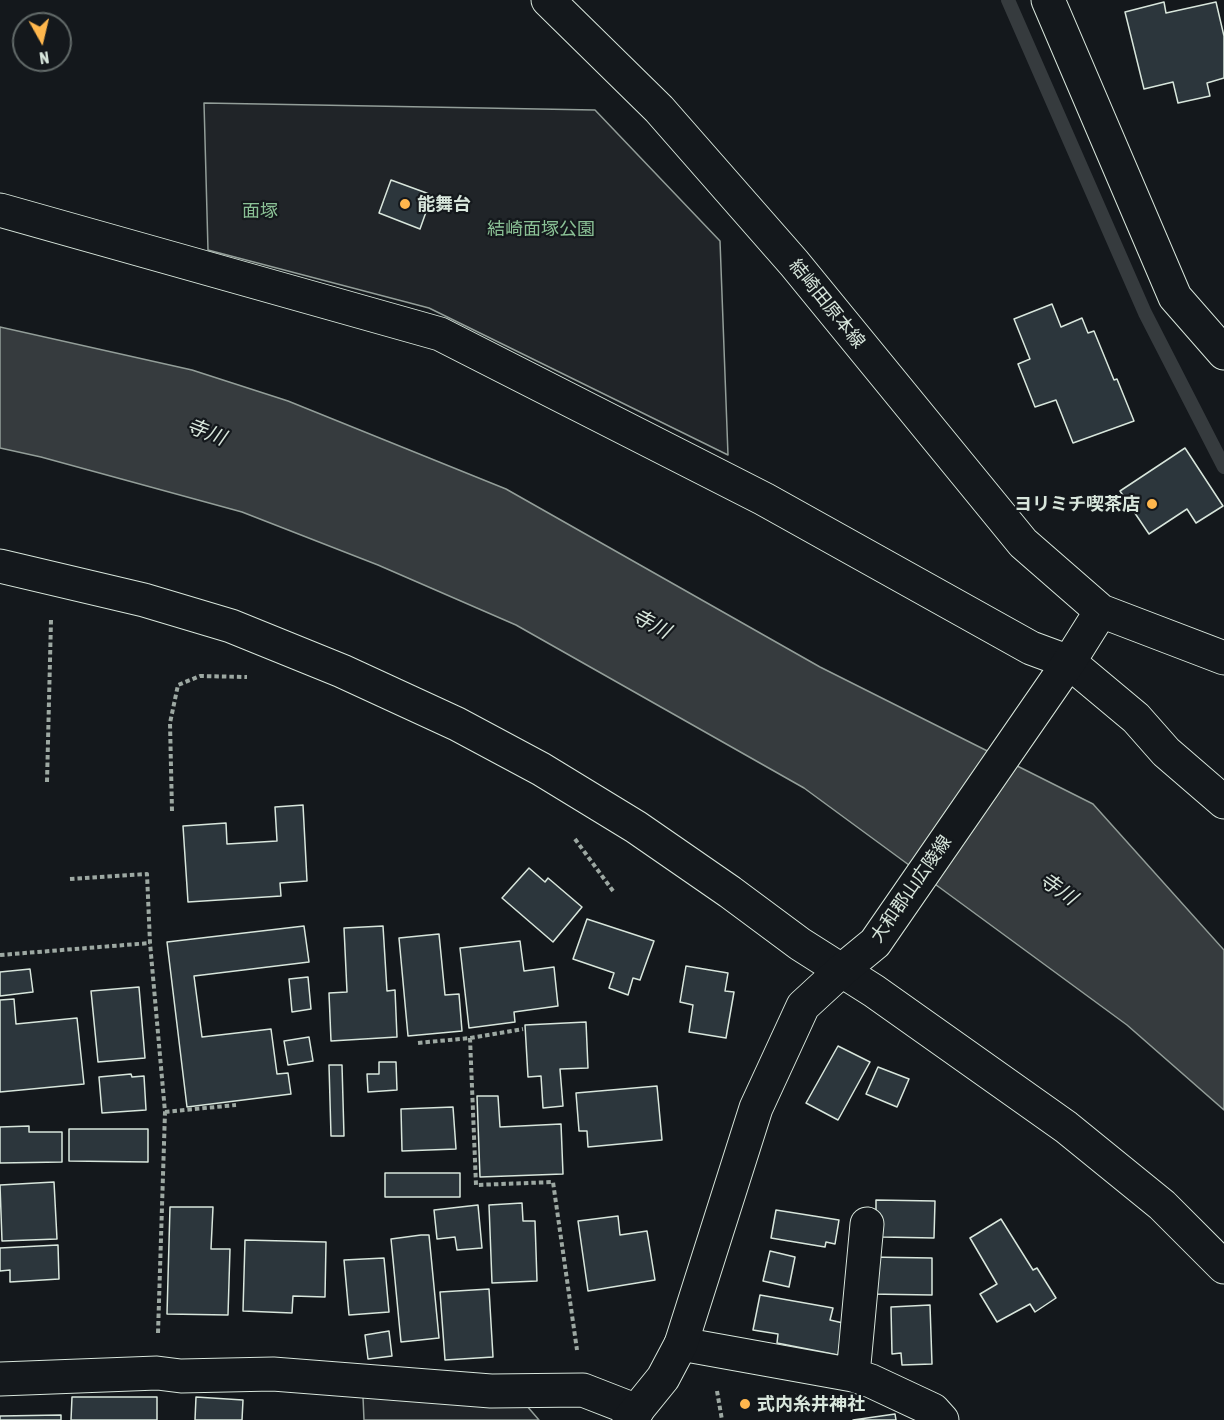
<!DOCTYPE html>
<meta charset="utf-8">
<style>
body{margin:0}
#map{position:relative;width:1224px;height:1420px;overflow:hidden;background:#14181c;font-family:"Asap Condensed",sans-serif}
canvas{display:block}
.north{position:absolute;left:12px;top:12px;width:60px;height:60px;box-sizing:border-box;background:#14181c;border:2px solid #626a69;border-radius:50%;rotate:172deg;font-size:16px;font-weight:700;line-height:24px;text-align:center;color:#d8e6dc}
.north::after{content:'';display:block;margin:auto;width:21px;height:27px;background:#ffb74d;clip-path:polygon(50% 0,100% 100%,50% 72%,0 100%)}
</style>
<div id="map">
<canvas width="1224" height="1420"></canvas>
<div class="north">N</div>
</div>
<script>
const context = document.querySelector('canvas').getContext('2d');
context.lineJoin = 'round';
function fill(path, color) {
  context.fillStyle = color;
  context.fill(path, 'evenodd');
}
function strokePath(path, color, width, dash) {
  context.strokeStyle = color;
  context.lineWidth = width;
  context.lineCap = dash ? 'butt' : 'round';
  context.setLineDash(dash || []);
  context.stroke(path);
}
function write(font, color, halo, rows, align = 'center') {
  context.font = font + ' "Asap Condensed","Noto Sans JP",sans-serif';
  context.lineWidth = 4.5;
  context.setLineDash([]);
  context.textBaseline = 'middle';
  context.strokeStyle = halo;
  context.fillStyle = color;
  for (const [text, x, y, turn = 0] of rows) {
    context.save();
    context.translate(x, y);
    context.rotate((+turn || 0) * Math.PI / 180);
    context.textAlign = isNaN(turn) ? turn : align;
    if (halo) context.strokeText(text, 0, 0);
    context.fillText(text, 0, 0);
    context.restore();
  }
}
const green = new Path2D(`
 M204,103L595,110L720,241L728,455L429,308L208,250Z
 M363,1397L520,1398L539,1420H364Z`);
fill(green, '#202428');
strokePath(green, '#939e99', 1.5);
const water = new Path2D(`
 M0,327L192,370L288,401L506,489L820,667L1093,804L1224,950V1110L1127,1025L804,788L516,625L378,565L242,512L41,457L0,448Z`);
fill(water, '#363b3e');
strokePath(water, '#939e99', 1.5);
strokePath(new Path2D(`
 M1008,0L1145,313L1224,467`), '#363b3e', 14);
const building = new Path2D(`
 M1164,2L1166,13L1216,2L1224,36V78L1207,83L1210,96L1178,103L1173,82L1144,89L1125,12Z
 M391,180L432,195L420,229L379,213Z
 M1052,304L1061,327L1082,318L1088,333L1094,331L1114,380L1117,379L1134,421L1073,443L1056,400L1035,407L1018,364L1030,359L1014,319Z
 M1185,448L1223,506L1196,523L1187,509L1149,534L1120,491Z
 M303,805L307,881L280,883L281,896L188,902L183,826L226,823L227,844L277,841L275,807Z
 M529,868L545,882L548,878L582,907L553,942L502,898Z
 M587,919L654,941L640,980L633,978L628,995L609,988L614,973L573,959Z
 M304,926L309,962L194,976L202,1037L271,1029L277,1074L288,1073L291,1094L187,1107L167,942Z
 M383,926L387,991L395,990L397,1037L331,1041L329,993L347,992L344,928Z
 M439,934L445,995L459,994L462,1031L408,1036L399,938Z
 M520,941L524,971L554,967L558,1006L514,1012L515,1022L469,1028L460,948Z
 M686,966L728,973L725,991L734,992L726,1038L689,1032L693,1005L680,1002Z
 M30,969L33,992L0,996V972Z
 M308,977L311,1009L292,1012L289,979Z
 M139,987L145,1058L98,1062L91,991Z
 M14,999L16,1024L77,1018L84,1084L0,1092V1000Z
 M586,1022L588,1068L560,1069L563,1106L543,1108L541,1076L528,1077L525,1025Z
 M309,1037L313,1061L288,1065L284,1041Z
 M838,1046L870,1062L838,1120L806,1103Z
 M379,1062H396L397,1090L368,1092L367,1074H379Z
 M329,1065H342L344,1136H331Z
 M878,1067L909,1079L897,1107L866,1094Z
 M131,1074L132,1077L144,1076L146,1110L102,1113L99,1077Z
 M657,1086L662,1140L588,1147L587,1131H579L576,1093Z
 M477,1096H498L500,1127L561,1124L563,1174L480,1177Z
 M453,1107L456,1149L402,1151L401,1109Z
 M29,1126V1132H62V1162L0,1163V1127Z
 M69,1129H148V1162L69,1161Z
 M385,1173H460V1197H385Z
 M54,1182L57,1239L2,1241L0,1185Z
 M876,1200L935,1201L934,1238L882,1237L876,1225Z
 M522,1203L523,1221H535L537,1281L492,1283L489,1205Z
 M478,1205L482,1248L457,1250L455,1237L437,1239L434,1210Z
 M170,1207H213L211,1249H230L228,1315L167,1314Z
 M776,1210L839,1220L835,1244L826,1242L825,1247L771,1238Z
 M618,1216L620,1235L647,1231L655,1280L588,1291L578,1221Z
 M1001,1219L1033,1270L1037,1268L1056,1298L1035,1312L1030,1304L997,1322L980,1294L997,1284L970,1238Z
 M421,1235H429L439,1338L401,1342L391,1239Z
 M245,1240L326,1242L325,1297L293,1296L292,1313L243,1311Z
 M58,1245L59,1279L10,1282V1270L0,1271V1248Z
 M770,1251L795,1257L789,1287L763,1281Z
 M869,1257L932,1258V1295L869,1294Z
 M384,1258L389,1312L349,1315L344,1260Z
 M489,1289L493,1357L445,1360L440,1292Z
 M760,1295L833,1308L830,1320L843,1323L838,1355L777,1343L778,1334L753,1330Z
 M930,1305L932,1364L902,1365L901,1353L892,1354L891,1307Z
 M389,1331L392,1356L368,1359L365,1335Z
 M72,1397H157V1420H71Z
 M196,1397L243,1400L242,1420H195Z
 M895,1414L896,1420H853Z
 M61,1415V1420H0V1416Z`);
fill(building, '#2c363c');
strokePath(building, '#d8e6dc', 1.5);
const street = new Path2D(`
 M1048,0L1175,297L1224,353
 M0,210L440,334L764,499L1031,648L1069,662L1136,718L1166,752L1224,802
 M0,566L144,600L231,626L342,671L457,724L541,769L636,827L730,892L800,944L874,991L1066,1127L1162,1205L1224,1267
 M681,1344L853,1375L871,1381L933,1410L942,1420
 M853,1375L867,1224
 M0,1379L157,1373L181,1376L273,1374L491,1391L583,1390L637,1411`);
const secondary = new Path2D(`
 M548,0L659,109L794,263L1023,543L1101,611L1224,658
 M629,1420L663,1378L681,1344L756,1108L803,1006L841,971L875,943L1069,662L1101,611`);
strokePath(street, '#d8e6dc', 35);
strokePath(secondary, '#d8e6dc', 35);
strokePath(new Path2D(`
 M47,782L51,620
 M172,811L170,723L178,685L200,676L247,677
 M575,839L613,891
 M70,879L147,874L150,943L165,1112L158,1333
 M0,955L150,943
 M470,1038L476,1185L553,1182L577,1350
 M418,1043L470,1038L523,1029
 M165,1112L236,1105
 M717,1391L722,1420`), '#9da8a2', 4, [4.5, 3]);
strokePath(street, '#14181c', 33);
strokePath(secondary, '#14181c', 33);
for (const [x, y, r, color] of [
 [405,204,6,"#ffb74d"],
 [1152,504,6,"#ffb74d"],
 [745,1404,6,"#ffb74d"]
]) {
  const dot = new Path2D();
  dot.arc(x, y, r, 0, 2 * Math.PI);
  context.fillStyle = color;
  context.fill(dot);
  strokePath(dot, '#14181c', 2);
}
write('bold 18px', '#d8e6dc', '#14181c', [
 ["能舞台",417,204],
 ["ヨリミチ喫茶店",1140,504,"right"],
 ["式内糸井神社",757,1404]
], 'left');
write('18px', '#8ac095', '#14181c', [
 ["面塚",260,211],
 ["結崎面塚公園",541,229]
]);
write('18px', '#d8e6dc', '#14181c', [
 ["結崎田原本線",827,304,51],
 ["大和郡山広陵線",911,889,-55]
]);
write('italic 20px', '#d8e6dc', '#14181c', [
 ["寺川",206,432,21],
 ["寺川",651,624,28],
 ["寺川",1058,889,35]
]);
</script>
